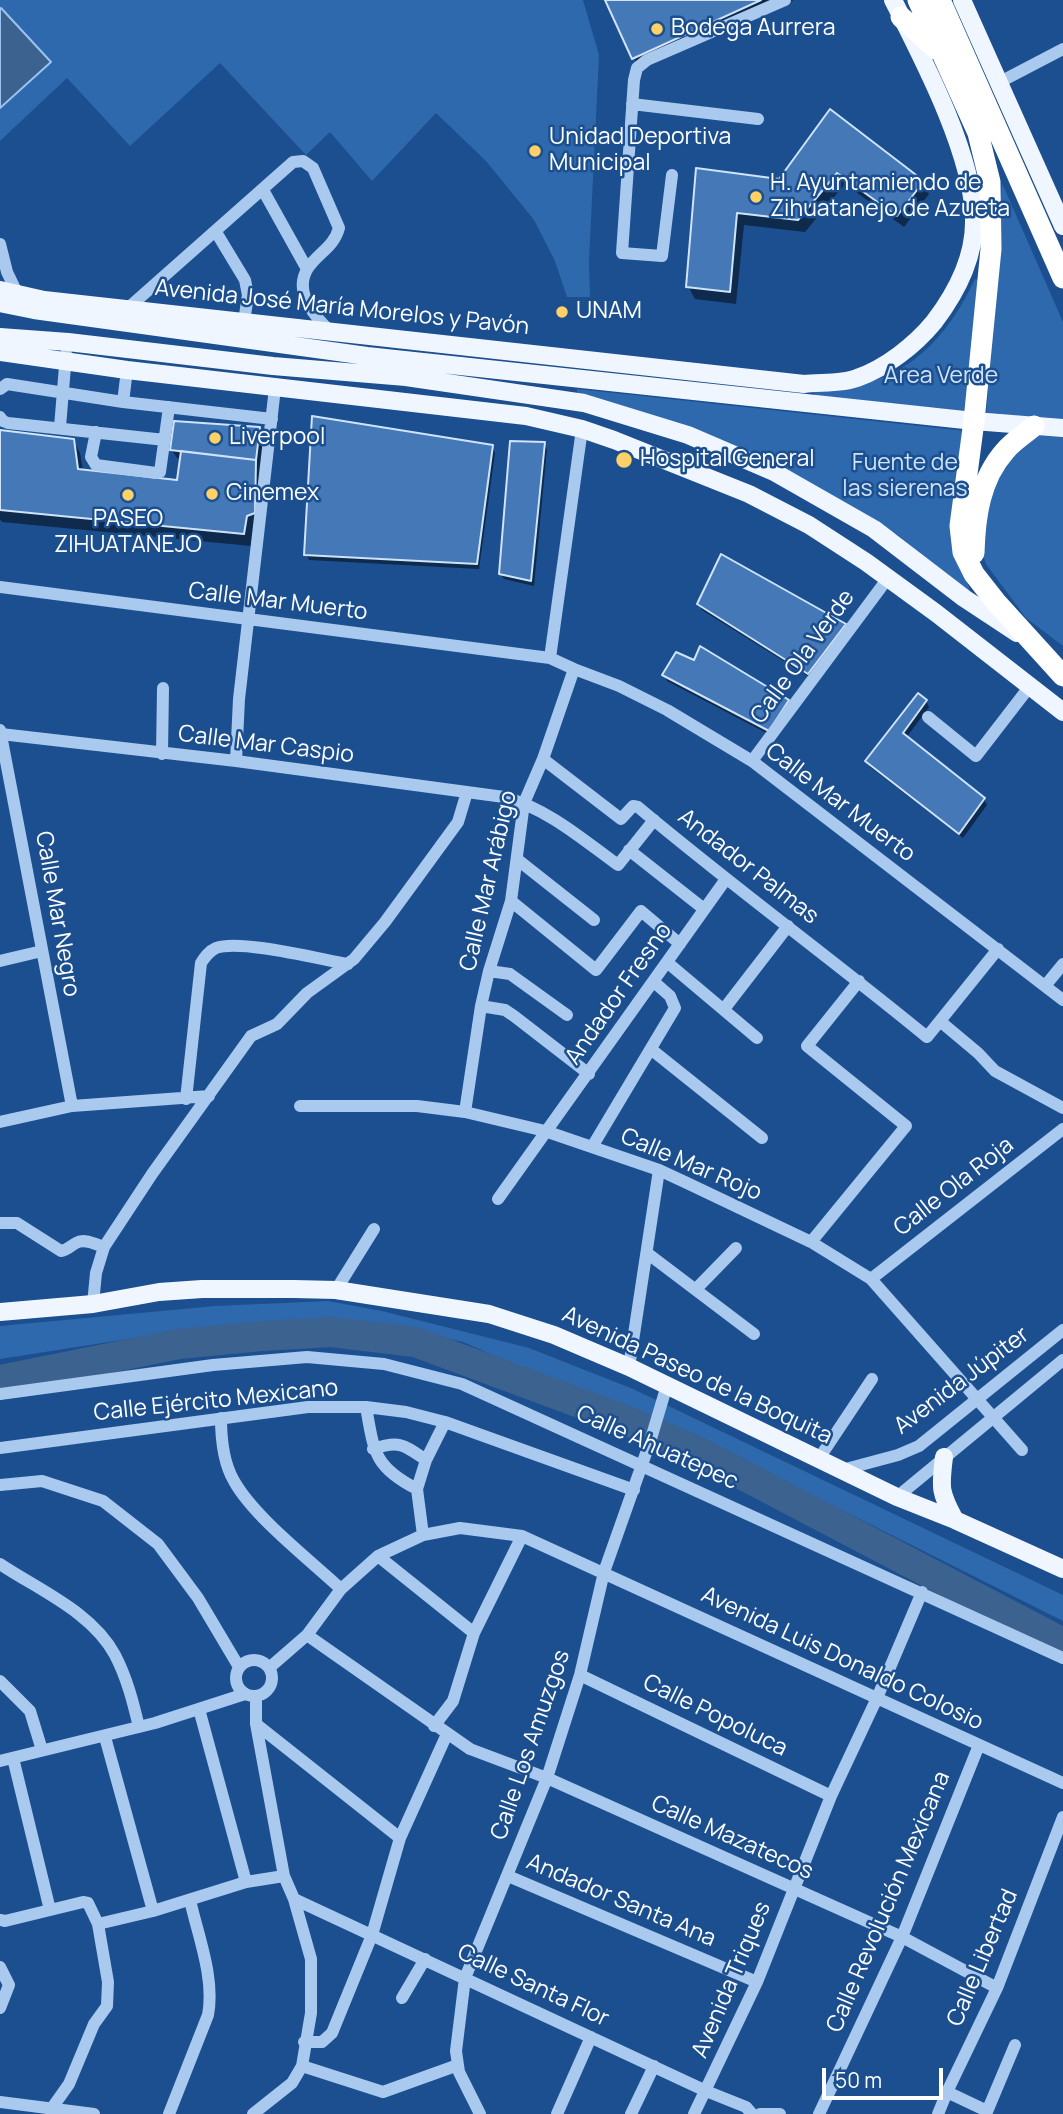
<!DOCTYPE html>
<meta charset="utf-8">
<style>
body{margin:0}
#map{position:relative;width:1063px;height:2114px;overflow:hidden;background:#1b4f8f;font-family:Manrope,sans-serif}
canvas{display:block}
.scale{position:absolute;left:822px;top:2068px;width:121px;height:32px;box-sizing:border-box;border:4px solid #fff;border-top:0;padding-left:9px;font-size:21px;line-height:24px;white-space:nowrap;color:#fff;-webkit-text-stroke:5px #1b4f8f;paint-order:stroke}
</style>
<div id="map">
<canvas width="1063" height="2114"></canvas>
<div class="scale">50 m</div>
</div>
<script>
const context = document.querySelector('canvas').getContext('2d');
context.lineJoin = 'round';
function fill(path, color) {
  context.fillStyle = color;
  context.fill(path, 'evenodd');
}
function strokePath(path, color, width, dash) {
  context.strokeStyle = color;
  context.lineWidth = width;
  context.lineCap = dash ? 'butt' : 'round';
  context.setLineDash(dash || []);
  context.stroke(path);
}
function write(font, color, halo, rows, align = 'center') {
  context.font = font + ' Manrope,sans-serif';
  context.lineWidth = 5;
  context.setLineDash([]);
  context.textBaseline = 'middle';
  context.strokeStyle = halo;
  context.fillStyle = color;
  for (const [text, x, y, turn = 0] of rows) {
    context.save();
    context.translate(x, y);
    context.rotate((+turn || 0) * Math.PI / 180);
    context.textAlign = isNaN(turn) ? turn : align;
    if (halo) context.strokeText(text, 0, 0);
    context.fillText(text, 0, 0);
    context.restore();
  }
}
fill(new Path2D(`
 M0,0H583L599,55L589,261L590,297H567L555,261L534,220L486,161L436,113L372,181L330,132L306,155L220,63L130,146L67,78L0,141Z
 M1002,183L1063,322V422L986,418Z
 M975,279L984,282L968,411L814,396L815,392C833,389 852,387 869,382C921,367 953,326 975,279Z
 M577,389L966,431L958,555L973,599L898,535L798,478L577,397Z
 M1044,432H1063V646L1026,618L986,564L979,543L989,497L1007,455Z
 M328,1301L382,1311L529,1348L633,1389L1063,1595V1621L740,1459L622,1412L463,1342L372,1323L280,1326L173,1332L0,1359V1326L215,1306Z`), '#2e69ad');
const water = new Path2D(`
 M1,8L51,62L0,108V9Z`);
fill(water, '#3c6290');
strokePath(water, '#9cc4f0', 2);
fill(new Path2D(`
 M607,0H794L640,70Z
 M830,112L922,182L929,194L904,227L845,184L805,232L744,225L736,304L695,299L688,286L697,170L780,181Z
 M259,429L264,438L251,546L2,522L0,519V431L73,440L80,453L83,471L179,482L182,459L177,458L171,449Z
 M544,444L547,449L534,586L504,579L500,573Z
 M492,447L495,453L479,569L309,560L306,554Z
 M699,604L845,626L848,631L811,678L702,610Z
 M664,675L787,701L791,707L772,736L667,681Z
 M926,701L929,707L906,738L984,799L987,805L963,838L870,767L867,761Z`), '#0007');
strokePath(new Path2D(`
 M0,1380L179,1344L262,1336L331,1332L415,1342L620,1418L699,1452L1063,1643`), '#3c6290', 30);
const building = new Path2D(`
 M605,0H761L632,59Z
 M830,109L924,181L897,216L837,173L798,220L737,213L730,292L686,287L696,168L779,179Z
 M312,416L493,445L477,564L304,555Z
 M174,421L260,427L256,460L170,450Z
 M0,430L74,439L78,469L177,480L181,451L256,460L255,513L247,516L244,534L0,510Z
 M510,441L545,442L531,581L499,574Z
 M721,554L846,624L808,674L697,604Z
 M700,646L789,700L769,731L662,675L676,652L694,660Z
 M918,693L927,700L903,733L985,798L959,834L865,761Z`);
fill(building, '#4478b7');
strokePath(building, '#cfe3fa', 2);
strokePath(new Path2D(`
 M998,83L1063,49
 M632,104L758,119
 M672,175L662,256L622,253L634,80L637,68L647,60L785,0
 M263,190L307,269
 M216,232L245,280L248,295L244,322
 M0,244L7,272L19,297
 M127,309L293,162L303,161L313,168L339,228C334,247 318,253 308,268C293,291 314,316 330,331
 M0,389L7,384L123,402L272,419
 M123,402L127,370
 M0,417L3,421L8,423L165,440
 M60,427L66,354
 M96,432L91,457L96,465L156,473L160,472L169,407
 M0,587L550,658
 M574,669L619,686L667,710L752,761L1063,1000
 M928,717L976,756L1030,686
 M0,730L72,1106
 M1,734L236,761L504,797C548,809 581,838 618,865L654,820
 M162,754L163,688
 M543,759L621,819L633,806L638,807C732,886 832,959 927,1037L998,949
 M236,761L239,699L275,388
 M752,761L888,578
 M629,850L704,909
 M518,860L594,920
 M511,901L596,970L641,911L680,944
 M0,961L42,951
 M668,963L757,1038
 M489,971L510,974L567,1015
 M1045,986L1063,964
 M481,1006L505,1010L514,1016L589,1074
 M724,1009L788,926
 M941,1022L978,1053L995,1071L1063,1108
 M652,1050L762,1138
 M186,1099L201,963C205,957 209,951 216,948C240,939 319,959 348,964
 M300,1106H417L465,1112L545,1131L659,1170L687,1183L811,1242L871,1279L1022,1450
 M465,1112L481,1006L489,971L511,901L524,803L543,759L574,669L550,658L582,429
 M0,1122L72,1106L209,1096
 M592,1147L675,1008L670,996L654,982
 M498,1199L726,879
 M0,1223H17L61,1251C68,1250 70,1246 76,1243C84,1238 95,1244 104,1247
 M811,1242L906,1126L807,1046L859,981
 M647,1253L754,1334
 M871,1279L1063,1129
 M696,1289L736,1248
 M336,1290L374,1229
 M93,1304L96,1273L104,1247L152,1174L251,1036L277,1024L307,993L354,959L385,922L458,822L467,792
 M629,1367L659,1170
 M0,1394L213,1365L307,1357L384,1364L462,1384L1063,1658
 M366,1407C374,1452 374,1467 417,1489
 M221,1418C221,1438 224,1464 234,1481C254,1517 310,1560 341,1589
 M0,1448L308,1407H366L406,1412L445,1422L634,1490
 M373,1449C400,1440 404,1445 426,1460
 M818,1460L872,1379
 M842,1470L898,1455L919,1446L1063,1330
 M0,1485L42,1481L103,1501L158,1544L198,1598L239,1667
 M897,1497L1063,1360
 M423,1535L417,1489L426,1460L445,1422
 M378,1556L474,1633
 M0,1564C39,1590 92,1612 115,1655C127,1678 133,1702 139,1727
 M307,1635L470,1749L547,1778L902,1937L997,1988
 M236 1678a18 18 0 1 1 36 0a18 18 0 1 1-36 0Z
 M269,1668L307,1635L341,1589L378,1556L423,1535L460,1528L522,1536L1063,1783
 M580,1675L831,1796
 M0,1681L30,1711L42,1750
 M199,1709L246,1882
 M256,1724L400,1838
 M434,1726L453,1701L474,1633L522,1536
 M105,1737L153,1911
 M13,1758L50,1910
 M0,1761L155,1723L245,1694
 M508,1876L757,1982
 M294,1899L706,2091L746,2107L752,2114
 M0,1920L5,1921L83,1902L88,1903L98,1924L108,1982L107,2006L94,2024L69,2084L52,2108
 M98,1924L153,1911L246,1882L284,1876
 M0,1967L9,1985L0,2008
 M402,1998L425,1959
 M304,2042H322L332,2033L372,1935L400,1838L447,1734
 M302,2066L383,2092L458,2065
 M947,2092L987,2111
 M0,2102L94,2114
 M169,2114L208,2015C215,1978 198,1936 190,1900
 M253,2114L292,2083L302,2066L311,2013V1959L294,1899L284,1876L256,1724V1697
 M480,2114L459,2072L456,2051L465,1978L547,1778L580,1675L604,1572L650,1442L667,1385
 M557,2114L591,2037
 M631,2114L654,2066
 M694,2114L757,1982L831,1796L877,1698L922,1592
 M760,2114H780
 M819,2114L902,1937L979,1745
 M938,2114L947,2092L997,1988L1063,1817
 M986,2114L1015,2045`), '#a9c9ee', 12);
strokePath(new Path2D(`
 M962,0L1063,226
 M0,290L44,300L804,384C820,382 842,384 857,378C886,368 915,345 934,322C956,293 975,257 974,219C973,154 923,59 893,0
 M0,303L34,310L367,356L974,421L1063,428
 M0,337L68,342L273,366L406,377L584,403L688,435L774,472L874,529L964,598L1017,633
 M0,352L127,370L526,416L582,429L614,440L749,494L809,525L866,562L936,613L1063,712
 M0,1312L93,1304L159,1292L202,1289H294L336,1290L489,1314L554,1335L629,1367L897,1497L955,1520L1063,1569
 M944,1457C940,1488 940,1493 955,1520`), '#f0f6ff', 18);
strokePath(new Path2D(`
 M918,0L978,133L990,182L991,249L974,421L960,526L963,552L974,574L996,602L1063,676
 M940,0L1063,278
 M901,17L936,49
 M974,553C975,517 980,479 1005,451C1013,441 1025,434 1034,426`), '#fff', 21);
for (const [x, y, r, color] of [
 [657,29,7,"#ffd166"],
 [535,151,7,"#ffd166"],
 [756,197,7,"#ffd166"],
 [562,312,7,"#ffd166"],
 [215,438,7,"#ffd166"],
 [624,460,9,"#ffd166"],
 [212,494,7,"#ffd166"],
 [128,495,7,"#ffd166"]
]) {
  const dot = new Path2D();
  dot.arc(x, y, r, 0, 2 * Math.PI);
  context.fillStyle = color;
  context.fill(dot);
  strokePath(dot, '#1b4f8f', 2.5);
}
write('23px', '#fff', '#1b4f8f', [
 ["Bodega Aurrera",671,29],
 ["Unidad Deportiva",549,138],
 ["Municipal",549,164],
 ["H. Ayuntamiendo de",770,184],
 ["Zihuatanejo de Azueta",770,210],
 ["UNAM",576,312],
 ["Liverpool",229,438],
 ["Hospital General",640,460],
 ["Cinemex",226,494],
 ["PASEO",128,520,"center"],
 ["ZIHUATANEJO",128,546,"center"]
], 'left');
write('23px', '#fff', '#1b4f8f', [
 ["Avenida José María Morelos y Pavón",342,308,6],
 ["Calle Mar Muerto",278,602,7],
 ["Calle Ola Verde",803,657,-54],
 ["Calle Mar Caspio",266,745,7],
 ["Calle Mar Muerto",840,803,37],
 ["Andador Palmas",748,867,38],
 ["Calle Mar Arábigo",489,881,-77],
 ["Calle Mar Negro",57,914,80],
 ["Andador Fresno",619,994,-55],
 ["Calle Mar Rojo",691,1165,23],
 ["Calle Ola Roja",954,1187,-38],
 ["Avenida Paseo de la Boquita",697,1376,25],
 ["Avenida Júpiter",962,1381,-37],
 ["Calle Ejército Mexicano",216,1401,-6],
 ["Calle Ahuatepec",657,1448,24],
 ["Avenida Luis Donaldo Colosio",842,1659,25],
 ["Calle Popoluca",715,1716,26],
 ["Calle Los Amuzgos",531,1745,-71],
 ["Calle Mazatecos",732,1838,24],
 ["Andador Santa Ana",621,1901,23],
 ["Calle Revolución Mexicana",889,1902,-67],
 ["Calle Libertad",983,1958,-67],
 ["Avenida Triques",732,1980,-67],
 ["Calle Santa Flor",533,1986,25]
]);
write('23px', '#cfe3fa', '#1b4f8f', [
 ["Area Verde",941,377],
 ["Fuente de",905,464],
 ["las sierenas",905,490]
]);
</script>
